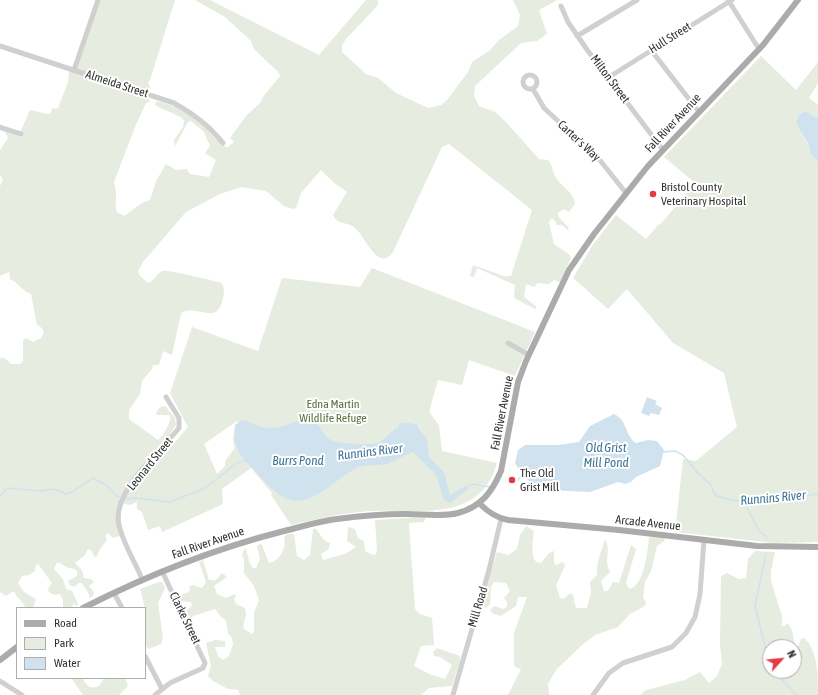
<!DOCTYPE html>
<style>
body{margin:0}
#map{position:relative;width:818px;height:695px;overflow:hidden;background:#fff;font-family:"Asap Condensed",sans-serif}
canvas{display:block}
.legend{position:absolute;left:16px;top:607px;width:130px;height:72px;box-sizing:border-box;background:#fff;border:1px solid #adadad;margin:0;padding:5px 7px;list-style:none;font-size:12px;color:#333}
.legend li{display:flex;align-items:center;gap:8px;height:20px}
.legend b{width:20px;border:1px solid #adadad}
.north{position:absolute;left:762px;top:639px;width:40px;height:40px;box-sizing:border-box;background:#fff;border:1px solid #adadad;border-radius:50%;rotate:63deg;font-size:11px;font-weight:700;line-height:16px;text-align:center;color:#333}
.north::after{content:'';display:block;margin:auto;width:14px;height:18px;background:#e63946;clip-path:polygon(50% 0,100% 100%,50% 72%,0 100%)}
</style>
<div id="map">
<canvas width="818" height="695"></canvas>
<ul class="legend">
<li><b style="height:5px;background:#ababab"></b>Road</li>
<li><b style="height:11px;background:#e6ecdf"></b>Park</li>
<li><b style="height:11px;background:#cfe2ee"></b>Water</li>
</ul>
<div class="north">N</div>
</div>
<script>
const context = document.querySelector('canvas').getContext('2d');
context.lineJoin = 'round';
function fill(path, color) {
  context.fillStyle = color;
  context.fill(path, 'evenodd');
}
function strokePath(path, color, width, dash) {
  context.strokeStyle = color;
  context.lineWidth = width;
  context.lineCap = dash ? 'butt' : 'round';
  context.setLineDash(dash || []);
  context.stroke(path);
}
function write(font, color, halo, rows, align = 'center') {
  context.font = font + ' "Asap Condensed",sans-serif';
  context.lineWidth = 4;
  context.setLineDash([]);
  context.textBaseline = 'middle';
  context.strokeStyle = halo;
  context.fillStyle = color;
  for (const [text, x, y, turn = 0] of rows) {
    context.save();
    context.translate(x, y);
    context.rotate((+turn || 0) * Math.PI / 180);
    context.textAlign = isNaN(turn) ? turn : align;
    if (halo) context.strokeText(text, 0, 0);
    context.fillText(text, 0, 0);
    context.restore();
  }
}
fill(new Path2D(`
 M98,0H175L150,80L148,83L150,87L143,95L148,98L150,102L146,103L135,127L114,182C118,194 114,201 117,212L124,216L142,203L150,200L156,181L166,164L176,170L187,169L190,174L209,177L216,160L205,153L210,146L204,132L191,121L188,122L175,146L174,140L183,127L184,121L181,117L156,106L155,104L156,101C166,103 194,112 203,122C208,127 221,147 228,147L234,142L230,138L246,116L261,102L263,97L280,76L279,73L254,49L251,41L225,17L195,0H210L319,55L366,0H378V5L346,39L342,45V52L366,74L378,78L396,93L428,108L433,107L441,105L447,100L468,72L472,62L489,51L499,40L518,26L520,15L513,0H557L539,10L547,34L537,41L521,43L475,86L474,96L479,106L495,112L505,121L539,159L548,160C553,165 552,172 556,178C562,187 574,192 575,204L569,212L564,209L558,213V216L568,227L569,231L562,225H556V222L552,218L549,222L554,244L570,255L571,258L560,282L554,280L549,284L538,283L534,287L526,284L524,297L537,307L535,309L516,299L514,297L515,285L477,268L474,277L470,276L473,265L504,276H511L532,210L449,144L442,147L393,252C379,273 366,238 356,229C349,221 338,226 333,215L347,192L333,182L321,170L301,193L296,208L293,209L284,206L266,191L241,187L220,194L186,212L143,262L138,271L140,276L148,283C155,281 156,274 162,271C167,269 214,281 222,283C225,290 224,295 222,302C216,325 196,304 181,313L172,355L163,351L159,365H153L152,369L142,381L140,394L129,410V419L158,440C163,436 172,422 170,415H157L156,413L160,407L165,406L175,418L176,425L168,437L125,492H132L135,490L188,427L170,393L192,327L258,351L282,278L360,287L372,268L535,332L515,376L469,360L462,385L438,380L429,412L439,425L442,451L497,463C478,528 411,506 360,512C336,514 313,520 291,525L271,495L272,493L251,468L222,489L223,504L162,532L160,526L148,530L142,512L137,509V502L130,505L120,503L122,539L119,536L113,538L108,533L105,536L107,540L100,549L97,556L94,557L92,551L88,549L85,555L75,563L82,570L84,578L91,579L94,582L89,586L94,592L93,596L89,598V594L82,583H79L74,587L70,585L68,581L77,576V571L75,569L69,568L57,562L54,569L63,579L66,589L72,591L78,604L76,606L74,603L71,608H63V600L60,594L54,595L49,592L48,589L52,583L38,564L36,565L35,571L29,575L22,576L18,583L24,592L36,599L33,608H26L19,598L17,597L14,591L6,596L0,592V362L1,357L6,359L11,364H20L23,361V340L26,338L33,342L41,338L44,333L42,328L37,325L31,294C22,291 19,283 10,279L9,272L0,276V186L3,180L0,175V150L8,138L5,132L0,130V127L20,133L30,110L48,114L51,113L52,108L55,109L58,108L68,82L69,71L73,69ZM237,421L238,423C234,430 231,441 235,448L225,461V466L217,474L204,444Z
 M761,56L796,90L818,62V83L809,98L818,105V119L806,111L801,133C808,143 810,153 818,162V542L774,543L675,532L683,459L696,461L737,427L724,373L673,343L627,289L608,309L573,278L592,246L616,215L646,239L659,224L660,225L695,183L664,157Z
 M426,517L424,522L409,523L415,609L420,614L432,618L434,645L421,646L414,666L429,674L445,679L452,665L440,657L434,656L433,652L437,648L460,656V662L452,686L429,688L421,695H240L238,690L228,689L213,681L208,676L211,666L206,643L216,640L225,641V647H215L218,656L223,660L229,656L233,644L232,638L228,633L226,620L221,617L215,609L193,616L190,619L185,613L192,605L191,602L181,601L177,596L189,592L190,586L193,585L202,588L206,582L199,562L203,560L209,580H216L222,573L227,577L214,586L217,594L226,598L235,594L236,596L234,599L236,604L245,608L246,615L243,626L244,629L252,634L254,631V613L259,600L254,586L244,573V560L242,554L245,548C249,555 248,563 253,568H256L260,559L257,546L260,544L262,545L269,563C280,561 287,547 284,537L287,534H294L297,556L304,560L310,555L313,529H316L324,540L330,543L329,549L321,554L323,560L345,554L356,547L347,541L348,527L355,529L358,538L364,541L365,551L373,555L376,554L377,550L375,520Z
 M526,526L534,531C533,540 530,554 536,562L541,563L549,553L554,551V563L556,565L563,562L565,566L556,585L560,598L563,599L571,593L573,595L575,605L577,608H587L591,593L590,582L597,575C596,563 602,550 605,539C612,553 603,559 610,572L601,581L604,591H608L613,582L619,583L631,545L636,549L626,583L629,589C644,587 648,550 649,537L665,538L664,541L657,546L651,571L645,582L643,597L646,603L645,606L630,614L618,627L595,635L582,645L556,670L548,684L549,695H508L521,669L515,667L514,664V633L527,597H518L516,606L501,616L492,613L490,610L495,606L503,609L507,607V602L504,598L510,591L506,583L494,582L491,587L490,604L486,608L482,606V601L497,552L508,555L517,549L520,535Z
 M755,551L775,552L771,571V581L782,616V626H785L787,623C795,630 792,640 797,649L801,639L804,638C818,650 818,676 818,695H640L646,690L685,680L700,672L709,683L717,676L722,664L720,645L721,576L727,573L739,579L746,578L748,559ZM770,647H794V671H770Z
 M159,582H162L165,588L158,603L163,638L161,644L149,649L145,645V608L140,589Z
 M71,678H82C87,685 89,690 99,686L104,678H125L128,686L119,695H83Z`), '#e6ecdf');
fill(new Path2D(`
 M806,111L818,119V162L811,154L808,144L796,123L799,115Z
 M647,397L657,401L655,404L662,408L659,415L651,413L649,416L641,413Z
 M614,414C628,420 624,435 636,443L648,440L657,441L664,450L660,466L636,477L631,482L625,484L618,482L590,492L546,490L534,486L521,473L515,463L518,450L525,445H559L579,442L590,426Z
 M242,420C252,422 261,429 271,428C285,428 294,419 309,421C321,423 322,434 329,439C336,444 370,446 377,443C386,440 389,432 399,427V424C407,421 410,424 417,424L418,428L427,439L429,457L444,472L450,495L465,486L468,489L450,503L444,500L436,475L413,452C404,455 396,461 386,464C377,466 367,464 359,467C335,477 311,512 283,497C272,491 263,479 254,470C240,456 232,446 235,425Z`), '#cfe2ee');
strokePath(new Path2D(`
 M663,452L675,451L683,455L698,473L711,485L715,495C746,509 785,498 818,494
 M518,480L523,474
 M466,488L472,484L490,487
 M0,496L7,488L40,491L54,489L66,494L72,492L93,478L106,485L117,496L128,499L135,498L170,502L205,488L237,463L248,460
 M744,502L759,531L766,536V539
 M766,554L755,606L770,666
 M774,671L796,695`), '#cfe2ee', 1.5);
strokePath(new Path2D(`
 M728,0L759,49
 M561,6L568,22L588,51L663,150
 M577,36L637,0
 M0,46L174,103C193,114 209,125 223,143
 M651,50L699,112
 M74,70L98,0
 M523 82a7 7 0 1 1 14 0a7 7 0 1 1-14 0Z
 M609,77L732,0
 M533,89L544,108L599,159L626,193
 M0,127L21,134
 M508,343L529,355
 M142,579C135,562 123,543 119,525C111,492 160,452 179,428V418L166,397
 M114,593L122,608
 M145,656L162,689
 M0,681L22,695
 M155,695L170,683L203,668L205,663L162,571
 M453,695L489,570L501,519
 M593,695L609,673L623,663L672,647L686,633L695,617L700,594L704,540`), '#d0d0d0', 5);
strokePath(new Path2D(`
 M480,504C488,512 496,518 508,520L619,530L757,546L818,547
 M83,608C148,575 213,549 284,531C301,527 319,521 337,519C360,516 383,514 406,514C423,514 442,517 458,513C481,507 492,492 501,471L518,382L526,361L569,270L594,234L648,166L763,45L798,0
 M0,660L17,647`), '#ababab', 6);
for (const [x, y, r, color] of [
 [653,194,4,"#e63946"],
 [512,480,4,"#e63946"]
]) {
  const dot = new Path2D();
  dot.arc(x, y, r, 0, 2 * Math.PI);
  context.fillStyle = color;
  context.fill(dot);
  strokePath(dot, '#fff', 1.5);
}
write('12px', '#333', '#fff', [
 ["Hull Street",670,38,-32],
 ["Milton Street",610,79,53],
 ["Almeida Street",117,84,18],
 ["Fall River Avenue",673,123,-47],
 ["Carter's Way",579,141,43],
 ["Fall River Avenue",502,413,-79],
 ["Leonard Street",150,464,-51],
 ["Arcade Avenue",648,523,6],
 ["Fall River Avenue",208,543,-19],
 ["Mill Road",478,607,-73],
 ["Clarke Street",185,618,64]
]);
write('12px', '#333', '#fff', [
 ["Bristol County",661,187],
 ["Veterinary Hospital",661,201],
 ["The Old",520,473],
 ["Grist Mill",520,487]
], 'left');
write('12px', '#56703f', '#fff', [
 ["Edna Martin",333,404],
 ["Wildlife Refuge",333,418]
]);
write('italic 13px', '#3f7597', '#fff', [
 ["Old Grist",606,448],
 ["Mill Pond",606,463],
 ["Runnins River",370,452,-7],
 ["Burrs Pond",298,461],
 ["Runnins River",773,498,-5]
]);
</script>
